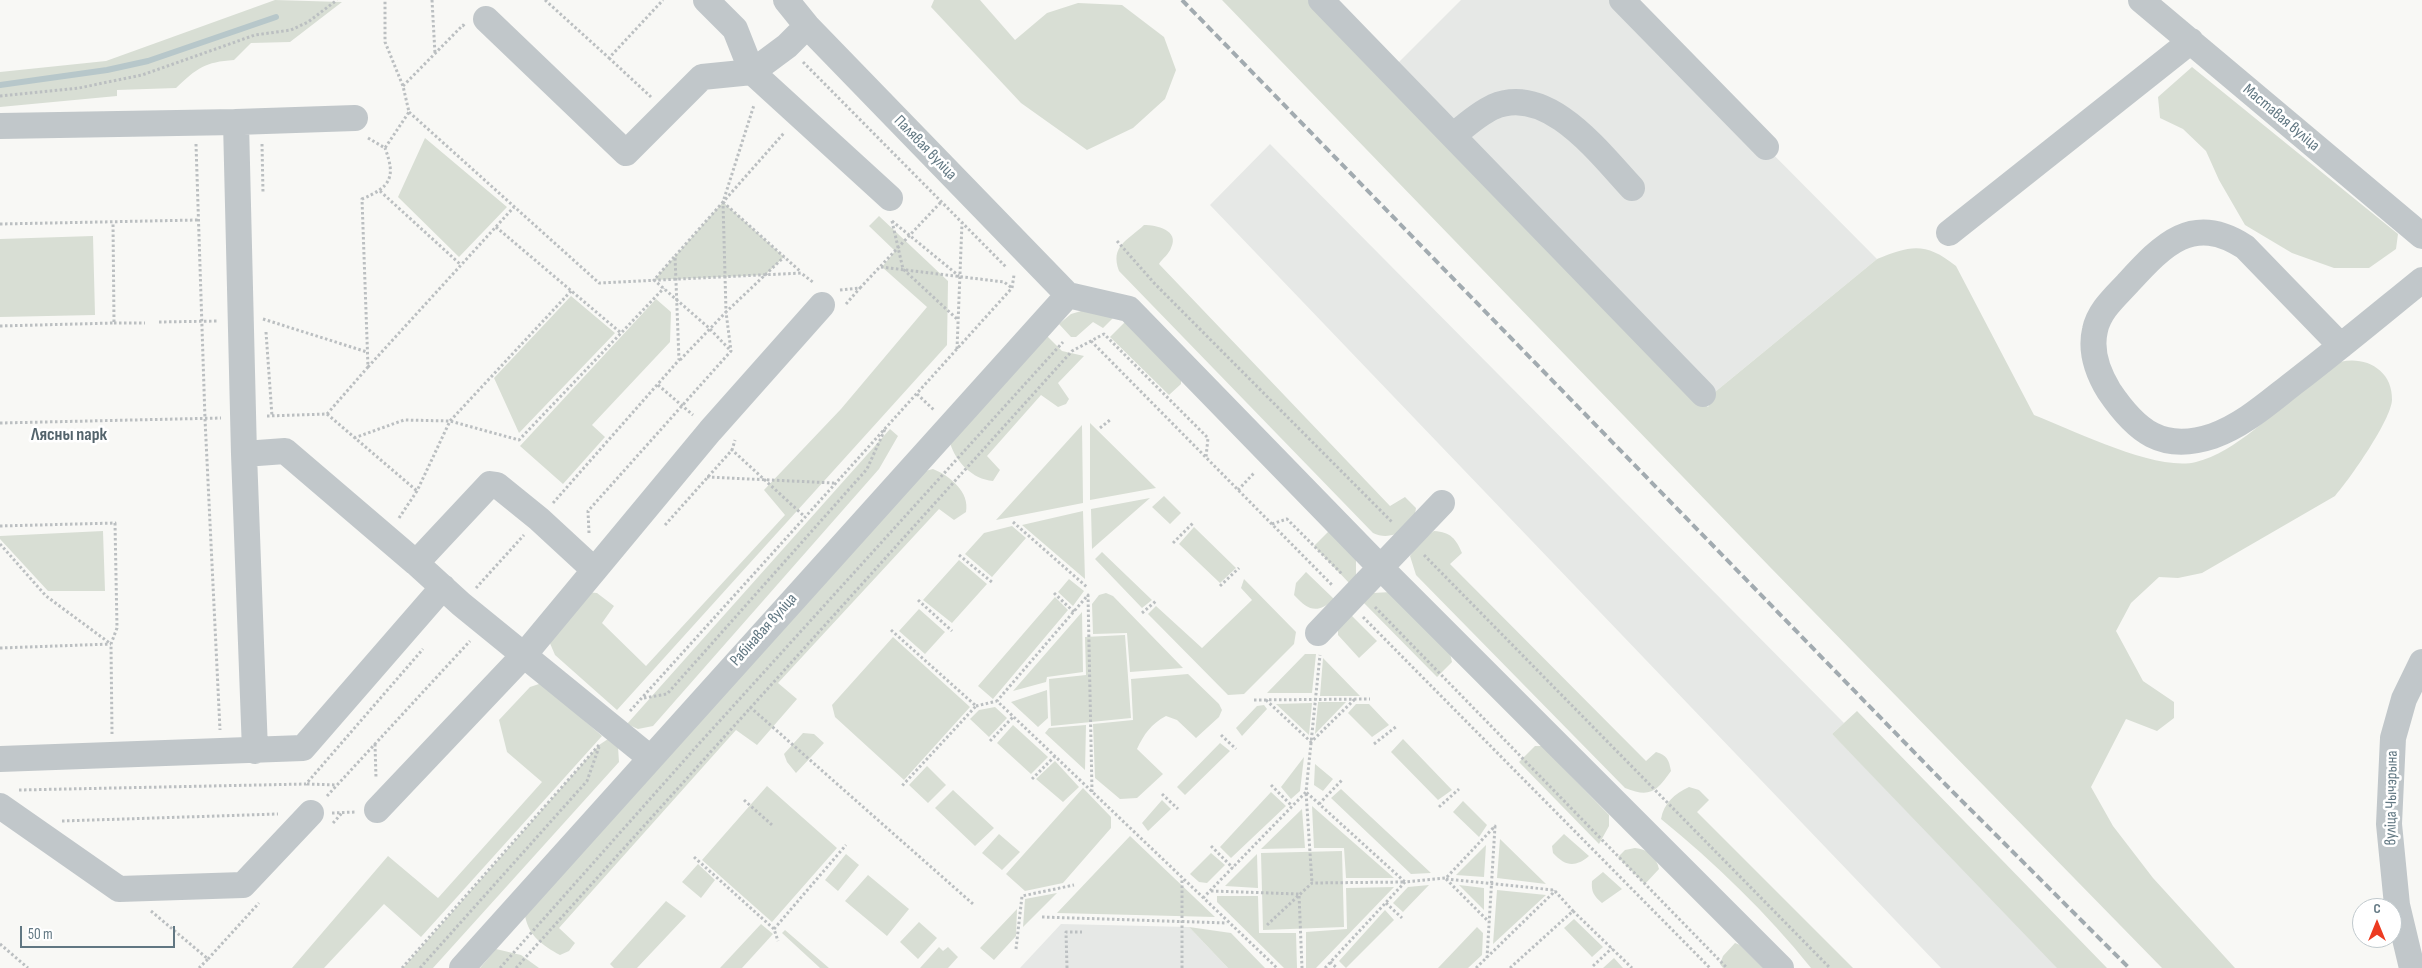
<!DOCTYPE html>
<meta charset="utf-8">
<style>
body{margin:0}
#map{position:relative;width:2422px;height:968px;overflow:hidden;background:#f8f8f5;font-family:"Sofia Sans Condensed",sans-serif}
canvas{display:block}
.north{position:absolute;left:2352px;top:898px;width:50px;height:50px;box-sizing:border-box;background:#fff;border:1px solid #c0c9cd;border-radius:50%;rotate:0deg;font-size:14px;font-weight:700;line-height:20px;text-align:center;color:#617782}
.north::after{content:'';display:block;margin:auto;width:18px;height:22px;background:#ec3b21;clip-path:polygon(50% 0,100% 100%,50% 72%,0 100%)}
.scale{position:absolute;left:20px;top:926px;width:155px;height:22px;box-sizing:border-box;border:2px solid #617782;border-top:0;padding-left:6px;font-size:15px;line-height:18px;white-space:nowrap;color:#617782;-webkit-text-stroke:4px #fff;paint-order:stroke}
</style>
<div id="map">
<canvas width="2422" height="968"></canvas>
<div class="north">С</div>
<div class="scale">50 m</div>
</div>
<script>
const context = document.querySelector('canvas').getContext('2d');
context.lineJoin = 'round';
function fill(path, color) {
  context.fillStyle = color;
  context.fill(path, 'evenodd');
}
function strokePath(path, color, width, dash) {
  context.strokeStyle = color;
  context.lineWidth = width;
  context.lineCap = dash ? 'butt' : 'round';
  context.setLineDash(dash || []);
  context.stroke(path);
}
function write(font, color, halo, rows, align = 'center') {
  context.font = font + ' "Sofia Sans Condensed",sans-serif';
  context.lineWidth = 5;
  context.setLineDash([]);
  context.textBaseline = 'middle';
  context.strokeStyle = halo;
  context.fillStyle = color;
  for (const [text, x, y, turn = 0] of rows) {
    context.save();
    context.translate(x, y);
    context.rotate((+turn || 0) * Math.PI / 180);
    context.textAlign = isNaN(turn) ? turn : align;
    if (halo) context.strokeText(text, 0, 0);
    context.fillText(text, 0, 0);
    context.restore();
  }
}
fill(new Path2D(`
 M1461,0H1620L1877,259L1715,392L1397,64Z
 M1270,144L1844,723L1832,734L2062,968H1941L1210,205Z
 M1061,924L1189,927L1228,968H1020Z`), '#e6e8e6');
fill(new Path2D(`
 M275,0L342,2L290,42L251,43L234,60C205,62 197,68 176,88L117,90V96L0,107V72L106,61Z
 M934,0H980L1015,40L1047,13L1078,3L1122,5L1164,37L1176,70L1165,99L1133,128L1087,150L1021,103L931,7Z
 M1222,0H1310L1555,247L1708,407L1715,392L1877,259C1911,245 1926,242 1956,266L2034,415C2073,430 2156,472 2196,462C2236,452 2275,411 2307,385C2314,380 2322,370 2330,366C2357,352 2393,366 2392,400C2391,420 2350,479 2335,496L2202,573L2178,578L2159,577L2131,603L2116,631L2143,681L2174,702V718L2157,731L2126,719L2091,787L2113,826L2153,878L2235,968H2162L1769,566Z
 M2192,67L2398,234L2396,249L2369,268H2334L2292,253L2245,225L2219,180L2206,151L2183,129L2160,118L2158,97Z
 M425,138L507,207L459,257L398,197Z
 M723,202L784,257L765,275L654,280Z
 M879,216L948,281L947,345L617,710L555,655L546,634L586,592L597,593L614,606L602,623L646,666L785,515L764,490L841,409L927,307L882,267L895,251L869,226Z
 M1144,225C1156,225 1180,230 1171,248C1169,254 1162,259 1159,264L1390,506L1405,497L1416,508C1414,529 1391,542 1373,533L1119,271C1110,246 1127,241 1144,225Z
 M93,236L95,315L0,317V239Z
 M571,296L615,333L519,433L494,378Z
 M656,299L671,312L670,342L592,425L605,437L563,484L520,446Z
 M1088,309L1118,313L1103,328L1093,322L1076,337H1071L1059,324L1071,314Z
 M1126,321L1181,376V384L1169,395L1110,337Z
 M1046,335L1062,351L1084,356L1058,383L1069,399L1066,404L1058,407L1041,395L987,456L1000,470L993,481C972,479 956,462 950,443Z
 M1090,423L1156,488L1090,500Z
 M1082,425L1083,503L996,520Z
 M890,429L898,436L879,469L653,726L638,729L627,724Z
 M933,469C950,476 970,492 966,512L954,520L939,509L778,683L797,699L757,745L736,730L559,928L575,943L569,951L560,955C542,945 529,936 525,916L925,471Z
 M1164,496L1181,513L1170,524L1152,507Z
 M1150,498L1092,549L1091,509Z
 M1083,511L1085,579L1022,525Z
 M1012,526L1026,538L992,577L965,554L984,533Z
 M1194,527L1236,568L1220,583L1179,544Z
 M1330,530L1356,555V578L1350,584L1314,546Z
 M103,531L105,591H48L0,539V536Z
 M1434,531C1451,532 1456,539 1462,553L1450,564L1646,761L1656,752C1667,755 1669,760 1671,771C1656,792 1650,798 1625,788L1416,575L1410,556L1419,542Z
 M1102,552L1152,600L1142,608L1095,559Z
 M959,560L987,584L952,623L923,600Z
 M1306,572L1334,599C1317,615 1308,610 1294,595L1296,583Z
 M1069,579L1084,591L1073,606L1058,592Z
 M1244,579L1296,632L1294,644L1244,694L1228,695L1148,614L1156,606L1202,648L1252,600L1241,588Z
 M1391,592L1450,653L1452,662L1437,677L1362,601L1373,593Z
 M1106,593L1113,596L1183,668L1130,672L1127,633L1093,634L1092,604L1099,595Z
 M1055,597L1068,610L993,699L978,686Z
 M919,609L945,632L925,654L899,631Z
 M1082,612L1083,672L1047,677L1046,682L1013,691Z
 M1349,613L1377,641L1359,658L1338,635V625Z
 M1125,635L1131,718L1051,726L1049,679L1086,675L1085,637Z
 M893,637L970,707L904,780L835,717L832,705Z
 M1305,654H1316L1312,693H1267Z
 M1323,658L1360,696H1320Z
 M1188,674L1219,704L1222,710L1219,717L1196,738L1177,720L1166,716C1151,724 1144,734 1137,749L1163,774L1137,798L1120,799L1095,778L1093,724L1133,720L1131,679Z
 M542,683L602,736L421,937L384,904L324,968H292L388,856L438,898L542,782L507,752L499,720L530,687Z
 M1047,690L1048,718L1038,727L1011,702Z
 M1318,702H1346L1315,734L1318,703Z
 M1312,703L1309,735L1276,704Z
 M1356,704H1369L1389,725L1372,737L1348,713Z
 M1264,705L1267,709L1242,736L1236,728L1257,706Z
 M995,707L1007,718L989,737L970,719L979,710Z
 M1857,711L2107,968H2057L1832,734Z
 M1013,725L1048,757L1031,774L997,743Z
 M1086,725L1085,770L1045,733L1049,728Z
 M803,733L814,734L824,743L796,773L787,762L784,754Z
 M611,737L618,747L619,762L433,968H403L599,745Z
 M1403,739L1452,790L1438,800L1391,752Z
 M1220,743L1230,751L1185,795L1177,787Z
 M1535,746H1542L1609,815V826L1599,844L1519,762Z
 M1304,757L1300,791L1291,799L1281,787Z
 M1055,761L1079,787L1063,802L1036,779Z
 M1315,764L1333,779L1323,791L1314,785Z
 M927,766L946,785L928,803L909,785Z
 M767,786L837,848L772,922L702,860Z
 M1689,787L1699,790L1709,800L1697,812L1853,968H1811C1767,913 1715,863 1661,819C1664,803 1674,794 1689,787Z
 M1083,788L1111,817V828L1063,883L1025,891L1006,874Z
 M1341,789L1431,873L1411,874L1331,798Z
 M953,790L994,828L975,846L935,808Z
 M1271,792L1286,806L1231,858L1220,847Z
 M1162,800L1171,809L1148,831L1142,823Z
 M1463,801L1487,825L1479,837L1453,812Z
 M1312,806L1394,878H1346L1344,848H1314Z
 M1302,809L1305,848L1261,849Z
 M999,834L1020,852L1002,870L982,853Z
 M1564,834L1589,856C1575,868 1565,866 1553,853L1552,846Z
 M1130,836L1215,917L1057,913Z
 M1500,839L1546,884L1497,878Z
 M1486,845L1484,877L1456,875Z
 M1635,848C1648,849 1656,856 1659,869L1645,884L1618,857L1625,850Z
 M1342,851L1344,927L1263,930L1261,853Z
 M1211,853L1225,865L1207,883L1199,882L1190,874Z
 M846,854L859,865L838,891L825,880Z
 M1257,854L1258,888L1225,886Z
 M698,864L715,880L701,898L682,882Z
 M1603,872L1622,889L1602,903C1594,896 1591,892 1592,881Z
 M868,875L909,909L887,936L845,901Z
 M1429,885L1403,912L1393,903L1408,887Z
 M1459,885L1484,888V910Z
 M1394,887L1316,968H1306V932L1347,929L1346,888Z
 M1497,890L1546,895L1493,944Z
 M1057,893L1023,927L1025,899Z
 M1217,896H1258L1259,933H1296L1297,968H1284L1217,902Z
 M666,901L686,916L637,968H614L610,964Z
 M1017,909L1016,936L994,960L980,948Z
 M1385,910L1394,920L1346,968L1339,961Z
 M1574,919L1603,947L1592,957L1564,928Z
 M919,922L937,938L918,959L900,942Z
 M761,924L773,934L742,968H720Z
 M1189,927L1231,933L1265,968H1228Z
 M1477,927L1483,933L1482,955L1468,968H1438Z
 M785,930L829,968H820L782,933Z
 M1735,943L1740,945L1763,968H1723L1720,964L1723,956Z
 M939,947L943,951L948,947L958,957L948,968H920Z
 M496,949L521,955L539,968H480Z
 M1614,958L1623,968H1603Z`), '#d8ded4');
strokePath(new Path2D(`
 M0,85L107,70L148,61L276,17`), '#b7c7ca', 6);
strokePath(new Path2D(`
 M432,0L435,54
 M545,0L609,58L663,0
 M609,58L651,97
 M803,62L1006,267
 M403,86L463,25L465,27
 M0,96L79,88L142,75L255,35L291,30L308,22L337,0
 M409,112L599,283L801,273L814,283
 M368,138L385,148L409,112L403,86L385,42V0
 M196,144L205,419L220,730
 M262,144L263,193
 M380,191L461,265
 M723,202L801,272
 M892,221L959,276
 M892,221L903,269L957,319
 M0,224L198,220
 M496,227L621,333
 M1117,241L1155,284L1392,522
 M674,257L654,280L709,328L731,351
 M881,267L1004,282L1012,288
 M840,290L860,288L941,202
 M846,304L860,288
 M263,319L367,352
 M159,322L219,321
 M114,323H145
 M0,326L114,323L113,222
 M266,332L272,416
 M1091,341L1333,586
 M957,349L962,223
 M680,360L726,312L723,202L784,133
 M368,367L514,207
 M658,385L693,415
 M917,394L935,411
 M327,414L417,491
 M267,416L327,414L368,367L362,199C391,187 396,177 385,148
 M0,423L221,418
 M1100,428L1110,420
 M354,438L404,420L450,421L519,440L664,288
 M731,449L804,516
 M707,477L834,483
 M1238,490L1255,472
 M553,503L679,360L675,256L723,202L754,105
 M399,518L417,491L450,421L571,291
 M1013,522L1088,588
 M1272,524L1287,519L1342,574
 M665,525L732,450L735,440
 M0,526L115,523L117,628L111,644L112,734
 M589,533L588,511L731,351L726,312L784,257
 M1173,543L1194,522
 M0,544L46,596L111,644
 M959,555L993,583
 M1424,555L1830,968
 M1220,586L1239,568
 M476,588L524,535
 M1054,593L1074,612
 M918,600L952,631
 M1375,607L1727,968
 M1142,613L1156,601
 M1363,617L1710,968
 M891,630L976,706L901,787
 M0,648L111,644
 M644,698L667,694L867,469L885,429
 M1254,700L1370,699
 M1266,700L1311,742L1355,699
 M976,706L997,701
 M750,707L973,904
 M630,711L1012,288L1014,275
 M1221,735L1236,749
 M990,741L1013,717
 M375,744L376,778
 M1374,744L1397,726
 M1032,779L1055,756
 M307,784L337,785
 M1271,785L1292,806
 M19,790L306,784L423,649
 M1092,792L1088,595L997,701L1277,968
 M1162,794L1178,809
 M327,796L470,641
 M744,800L772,825
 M1319,804L1342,780
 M1439,807L1459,789
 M332,813L355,812
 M62,821L278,814
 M333,823L342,813
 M1211,846L1233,868
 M694,857L774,929L778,941
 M1446,879L1554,890L1573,911
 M1446,879L1489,922
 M1211,891L1299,894L1302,968
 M1203,898L1306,792L1320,655
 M1386,903L1402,918
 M151,911L208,959L199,968
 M1042,917L1227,923
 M1267,925L1312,883L1405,882L1306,792L1312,883
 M774,929L846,845
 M0,944L28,968
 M1016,949L1022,896L1074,885
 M208,959L259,903
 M1330,962L1337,968
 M1593,966L1612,948
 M402,968L599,745
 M420,968L587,781L599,747
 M500,968L697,746L1063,342
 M516,968L1072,351L1104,334L1208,438L1206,457
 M1067,968L1066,932H1082
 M1182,968V879
 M1325,968L1405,882L1446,878L1495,826L1487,958
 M1476,968L1553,893L1554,890
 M1510,968L1573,911L1632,968`), '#bbbfc1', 3, [2.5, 2.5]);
strokePath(new Path2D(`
 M706,0L735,29L752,72L890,198
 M786,0L807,26L1068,295
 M1321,0L1703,394
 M1622,0L1766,147
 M2141,0L2422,236
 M486,19L626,153L702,77L752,72L787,46L807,26
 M0,126L236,122
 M1453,136C1465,126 1478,114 1493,107C1548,83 1600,154 1632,188
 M1949,233L2191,41
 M1068,295L1129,309L1381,568L1781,968
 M2341,346L2245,247C2192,212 2162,246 2127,284C2114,298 2099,311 2095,330C2090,351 2098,373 2109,391C2136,431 2162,453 2213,436C2244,425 2269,402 2295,382C2338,349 2380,314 2422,280
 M244,454L285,451L416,563L461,604L649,757
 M416,563L490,484L497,485L539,519L591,567
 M1318,633L1442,503
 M255,751L244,454L236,122L355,118
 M0,759L303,748L443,587
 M0,806L119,889L243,885L311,813
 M377,810L524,655L710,431L822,305
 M462,968L1068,295
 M2412,968L2397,905L2389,824L2393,738L2404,699L2422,662`), '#c1c7ca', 26);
strokePath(new Path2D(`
 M1182,0L1948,787L2129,968`), '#a2abb0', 4, [8, 4]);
write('16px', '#617782', '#fff', [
 ["Маставая вуліца",2281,118,40],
 ["Палявая вуліца",925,148,46],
 ["Рабінавая вуліца",764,630,-48],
 ["вуліца Чычэрына",2392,798,-89]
]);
write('bold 18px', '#54646c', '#fff', [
 ["Лясны парк",69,435]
]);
</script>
